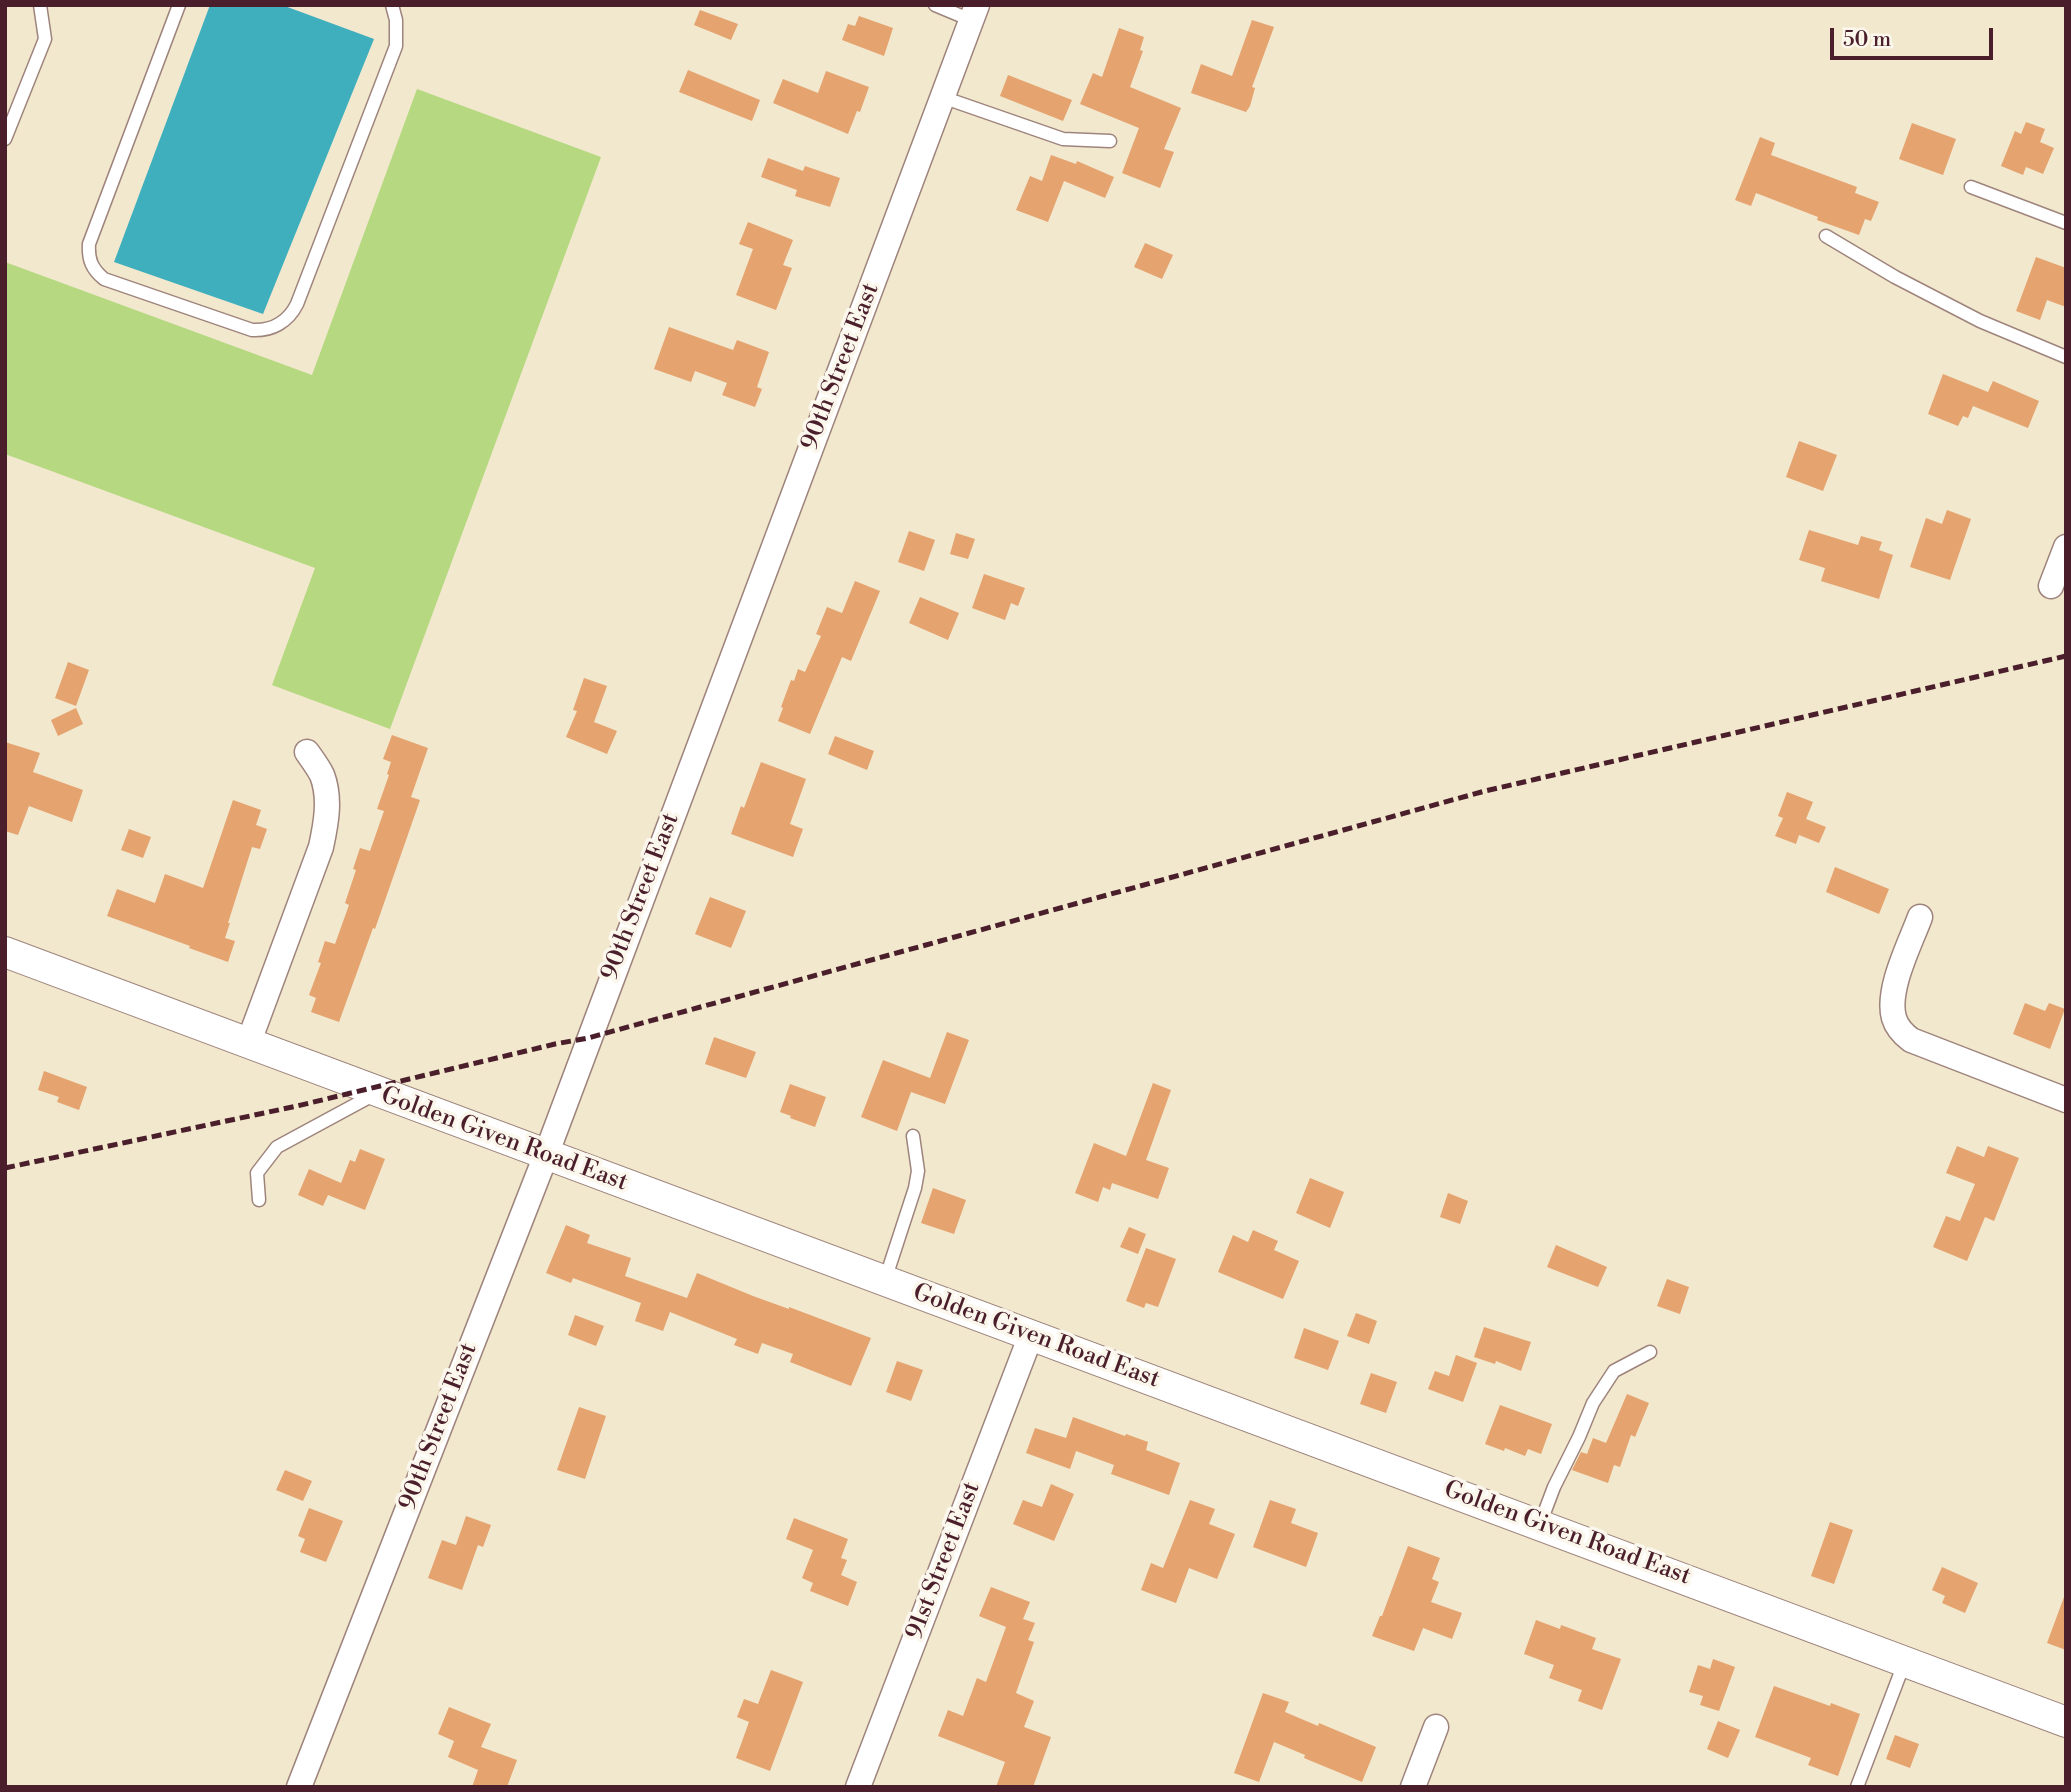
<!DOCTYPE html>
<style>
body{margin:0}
#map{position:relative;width:2071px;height:1792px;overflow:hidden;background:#f2e8ce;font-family:"Libre Bodoni",serif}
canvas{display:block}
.frame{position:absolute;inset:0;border:7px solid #4a1f2b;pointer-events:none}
.scale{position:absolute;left:1830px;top:28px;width:163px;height:32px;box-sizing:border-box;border:4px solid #4a1f2b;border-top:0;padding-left:9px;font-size:21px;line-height:24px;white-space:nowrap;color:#4a1f2b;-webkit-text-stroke:5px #fbf7ec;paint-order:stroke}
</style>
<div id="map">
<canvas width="2071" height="1792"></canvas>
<div class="frame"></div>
<div class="scale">50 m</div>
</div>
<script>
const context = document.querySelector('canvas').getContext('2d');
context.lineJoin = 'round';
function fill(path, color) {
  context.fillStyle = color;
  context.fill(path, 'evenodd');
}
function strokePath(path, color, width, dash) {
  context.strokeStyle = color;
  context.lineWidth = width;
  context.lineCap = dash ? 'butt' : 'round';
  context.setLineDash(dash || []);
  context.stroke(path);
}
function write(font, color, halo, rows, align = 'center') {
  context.font = font + ' "Libre Bodoni",serif';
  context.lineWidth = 7;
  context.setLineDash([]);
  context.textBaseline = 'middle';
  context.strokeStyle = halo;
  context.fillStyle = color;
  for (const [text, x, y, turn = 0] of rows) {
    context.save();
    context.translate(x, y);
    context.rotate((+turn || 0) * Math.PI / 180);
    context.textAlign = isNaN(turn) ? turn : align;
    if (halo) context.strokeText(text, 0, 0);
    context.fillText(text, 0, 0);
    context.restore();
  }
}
fill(new Path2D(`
 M417,89L601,157L390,729L272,685L315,568L5,454V262L312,375Z`), '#b5d880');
fill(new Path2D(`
 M210,5H282L374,39L263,314L114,262Z`), '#3faebd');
fill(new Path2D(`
 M700,10L738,24L731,40L694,25Z
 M859,16L893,28L884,56L842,40L848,24L855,26Z
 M1252,20L1274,27L1252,87L1255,88L1250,106L1246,112L1191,93L1201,64L1232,76Z
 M1119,28L1144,37L1140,50L1143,51L1130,87L1181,108L1164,149L1174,152L1160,188L1122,173L1139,128L1080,104L1093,73L1102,77Z
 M688,70L760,100L752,121L679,92Z
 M826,71L869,87L860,112L857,111L848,134L773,103L783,79L818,93Z
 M1008,75L1072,100L1063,121L1000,96Z
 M2026,122L2045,129L2040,142L2054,148L2043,174L2026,167L2023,175L2001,166L2015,131L2021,134Z
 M1912,123L1956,139L1943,175L1899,159Z
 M1760,137L1775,143L1771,155L1857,187L1855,193L1879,202L1871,221L1865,219L1859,235L1817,220L1818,217L1756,193L1751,206L1735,200Z
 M1051,155L1076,164L1077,161L1114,177L1105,198L1064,181L1048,222L1016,210L1030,176L1042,181Z
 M768,158L803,171L805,166L840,178L830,207L795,196L797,190L761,177Z
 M748,222L793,240L783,265L792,268L776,310L736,295L753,249L739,244Z
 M1145,243L1173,255L1162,279L1134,267Z
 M2036,257L2066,268V307L2047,300L2040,320L2016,311Z
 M669,327L733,350L737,340L769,352L757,387L762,389L755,407L722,395L727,383L695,371L691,382L654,369Z
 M1943,374L1988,392L1993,381L2039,401L2028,428L1973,406L1968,418L1963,416L1958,426L1928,414Z
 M1799,441L1837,455L1823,491L1786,477Z
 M1947,510L1971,519L1950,580L1910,567L1926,518L1942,524Z
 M1809,530L1858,545L1861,536L1882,542L1879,550L1893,555L1879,599L1821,581L1825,568L1799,560Z
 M909,531L935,540L924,571L898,562Z
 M956,533L975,539L968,559L950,554Z
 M984,574L1025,588L1018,606L1011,603L1005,620L972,608Z
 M855,581L880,591L851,661L842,657L810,734L778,721L783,708L781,707L791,680L794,681L798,669L805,672L821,636L816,634L827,607L842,613Z
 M920,597L959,613L948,640L909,623Z
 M68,662L89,670L76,706L55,698Z
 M584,678L607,686L594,722L617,731L607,754L566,737L577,711L573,710Z
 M76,708L83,724L58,736L51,720Z
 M392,735L428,748L411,797L420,800L375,929L373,928L339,1022L311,1012L316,998L309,995L321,963L318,962L325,941L335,944L349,905L345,903L356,870L353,869L360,848L370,851L384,811L377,809L389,775L387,774L391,762L383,759Z
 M835,736L874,751L867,770L828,754Z
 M5,742L40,753L33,772L83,790L72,822L29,806L18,835L5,831Z
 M761,762L806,779L790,824L803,829L793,857L731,834L741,806L744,808Z
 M1787,792L1813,802L1806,819L1826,827L1819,843L1799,835L1796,844L1775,836L1783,818L1778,816Z
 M233,800L261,810L256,825L267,829L260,849L252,847L228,923H230L225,938L235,941L228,962L189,948L190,946L107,916L117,889L155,903L165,874L203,888Z
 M129,829L151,837L143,858L121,850Z
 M1835,867L1889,889L1879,914L1826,892Z
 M710,897L746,911L731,948L695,934Z
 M2025,1003L2045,1011L2049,1003L2065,1009L2050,1049L2013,1034Z
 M947,1032L969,1040L945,1104L911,1092L897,1131L861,1117L883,1060L930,1078Z
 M714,1037L756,1052L746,1078L705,1064Z
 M44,1071L87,1087L79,1110L57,1102L59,1097L38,1090Z
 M1153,1083L1171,1090L1146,1160L1169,1168L1158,1199L1112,1183L1110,1190L1103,1187L1098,1202L1075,1193L1094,1143L1126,1156Z
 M790,1084L826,1097L815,1127L790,1118L791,1116L780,1112Z
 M1957,1146L1984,1157L1988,1146L2019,1158L1994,1221L1985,1217L1967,1261L1933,1247L1946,1216L1960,1221L1975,1184L1946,1173Z
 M360,1149L385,1159L365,1210L328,1195L323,1206L298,1195L309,1169L341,1183L350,1160L355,1162Z
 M1310,1178L1344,1192L1330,1228L1296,1213Z
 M933,1188L966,1200L954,1234L921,1223Z
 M1448,1193L1468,1201L1460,1224L1440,1217Z
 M566,1225L590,1235L587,1243L631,1258L625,1276L687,1298L697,1273L753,1296L789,1309V1307L871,1338L851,1386L790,1362L793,1354L762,1343L758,1354L734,1345L737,1339L670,1312L663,1331L635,1321L641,1303L573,1278L571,1283L546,1273Z
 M1129,1227L1146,1234L1138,1254L1120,1247Z
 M1253,1230L1278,1241L1274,1250L1299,1261L1283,1299L1218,1272L1233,1235L1248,1242Z
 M1556,1245L1607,1267L1598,1287L1547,1267Z
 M1146,1248L1176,1259L1158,1307L1146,1303L1144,1308L1126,1301Z
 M1667,1279L1689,1287L1680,1314L1657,1306Z
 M1356,1313L1377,1321L1369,1344L1347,1336Z
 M575,1315L604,1326L596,1346L568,1335Z
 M1484,1327L1531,1342L1521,1371L1496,1361L1495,1364L1474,1357Z
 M1304,1328L1339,1341L1328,1370L1294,1358Z
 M1456,1355L1477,1363L1463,1402L1428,1389L1435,1371L1449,1376Z
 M897,1361L923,1370L911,1401L886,1392Z
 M1371,1373L1397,1382L1386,1413L1360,1404Z
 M1627,1394L1649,1403L1635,1437L1631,1435L1620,1467L1614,1465L1608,1483L1572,1470L1581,1452L1587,1454L1593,1438L1606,1443Z
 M1500,1405L1552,1424L1541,1454L1528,1449L1525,1456L1505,1448L1504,1451L1485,1444Z
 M579,1407L606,1416L585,1479L557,1470Z
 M1073,1417L1125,1436L1126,1434L1148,1442L1146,1450L1180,1463L1169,1495L1111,1474L1114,1465L1076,1451L1070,1469L1026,1453L1035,1428L1066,1438Z
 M285,1470L312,1481L303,1501L276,1490Z
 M1051,1484L1074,1494L1054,1541L1013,1524L1023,1500L1042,1507Z
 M1190,1500L1215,1509L1209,1524L1235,1534L1217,1579L1189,1568L1176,1603L1141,1590L1151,1563L1163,1568Z
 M1270,1500L1296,1509L1291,1523L1318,1533L1306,1567L1253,1547Z
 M309,1508L343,1521L326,1562L300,1552L305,1539L298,1536Z
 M466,1516L491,1525L483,1547L478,1545L462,1590L428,1578L442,1540L456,1545Z
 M794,1518L848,1539L841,1558L847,1560L841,1575L857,1582L848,1606L810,1591L813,1583L802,1578L813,1550L786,1539Z
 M1830,1522L1853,1530L1834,1584L1811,1576Z
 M1408,1546L1440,1558L1432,1579L1439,1582L1431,1602L1462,1613L1452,1639L1423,1628L1414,1651L1372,1636L1380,1616H1382Z
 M1942,1567L1978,1583L1965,1613L1942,1603L1945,1596L1932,1590Z
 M991,1587L1030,1602L1023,1619L1035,1623L1028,1640L1034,1642L1016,1693L1034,1701L1024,1727L1051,1737L1033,1787H996L1005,1762L938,1736L948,1710L963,1716L977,1678L986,1682L1006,1627L979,1616Z
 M2064,1597H2066V1650L2047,1643Z
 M1536,1620L1560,1629L1561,1625L1596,1638L1592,1649L1621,1659L1602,1710L1578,1701L1582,1690L1549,1678L1554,1665L1524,1654Z
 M1713,1659L1735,1667L1719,1711L1700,1705L1703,1696L1689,1692L1698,1665L1710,1669Z
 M771,1670L803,1682L770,1771L736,1758L749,1722L737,1717L744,1699L758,1704Z
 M1774,1686L1830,1706L1831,1703L1860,1714L1838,1776L1808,1765L1811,1758L1755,1737Z
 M1263,1693L1289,1702L1285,1712L1318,1726L1319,1723L1376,1747L1362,1782L1304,1758L1305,1755L1274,1742L1259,1782L1234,1773Z
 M449,1707L491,1724L481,1747L517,1760L507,1787H472L478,1770L448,1757L454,1741L438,1734Z
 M1718,1721L1740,1730L1728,1758L1707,1749Z
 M1895,1735L1919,1744L1910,1768L1886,1759Z`), '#e4a36f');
const service = new Path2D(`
 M179,5L89,244C88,260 92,269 104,279L252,330C272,331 288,322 297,304L396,46V20L392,5
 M935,5L971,20
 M942,97L1063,139L1110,141
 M5,139L45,39L40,5
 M1971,187L2066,223
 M1826,236L1895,277L1980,321L2066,357
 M259,1200L257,1173L277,1147L375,1094
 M885,1280L915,1188L918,1171L913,1136
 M1540,1524L1554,1487L1579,1437L1593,1403L1614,1371L1650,1352
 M1857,1787L1905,1661`);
const minor = new Path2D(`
 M2051,586L2066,547
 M1920,917C1910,944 1886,990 1894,1018C1897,1028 1903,1034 1911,1040L2066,1100
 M248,1044L321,847C326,824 331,798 322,775C318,767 312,759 307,752
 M299,1787L546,1155L977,5
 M858,1787L1031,1335
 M1413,1787L1436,1727`);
const tertiary = new Path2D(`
 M5,952C692,1209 1380,1463 2066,1722`);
strokePath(service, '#9e847c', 15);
strokePath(minor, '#9e847c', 27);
strokePath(tertiary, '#9e847c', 32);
strokePath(service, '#fff', 12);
strokePath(minor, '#fff', 24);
strokePath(tertiary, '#fff', 30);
strokePath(new Path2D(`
 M5,1168L297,1106L555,1044L588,1038L1485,791L2066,656`), '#4a1f2b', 5, [10, 5]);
write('24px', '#4a1f2b', '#fbf7ec', [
 ["90th Street East",841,367,-69],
 ["90th Street East",641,897,-69],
 ["Golden Given Road East",504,1140,20],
 ["Golden Given Road East",1036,1337,20],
 ["90th Street East",439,1427,-69],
 ["Golden Given Road East",1567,1534,20],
 ["91st Street East",944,1561,-69]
]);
</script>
